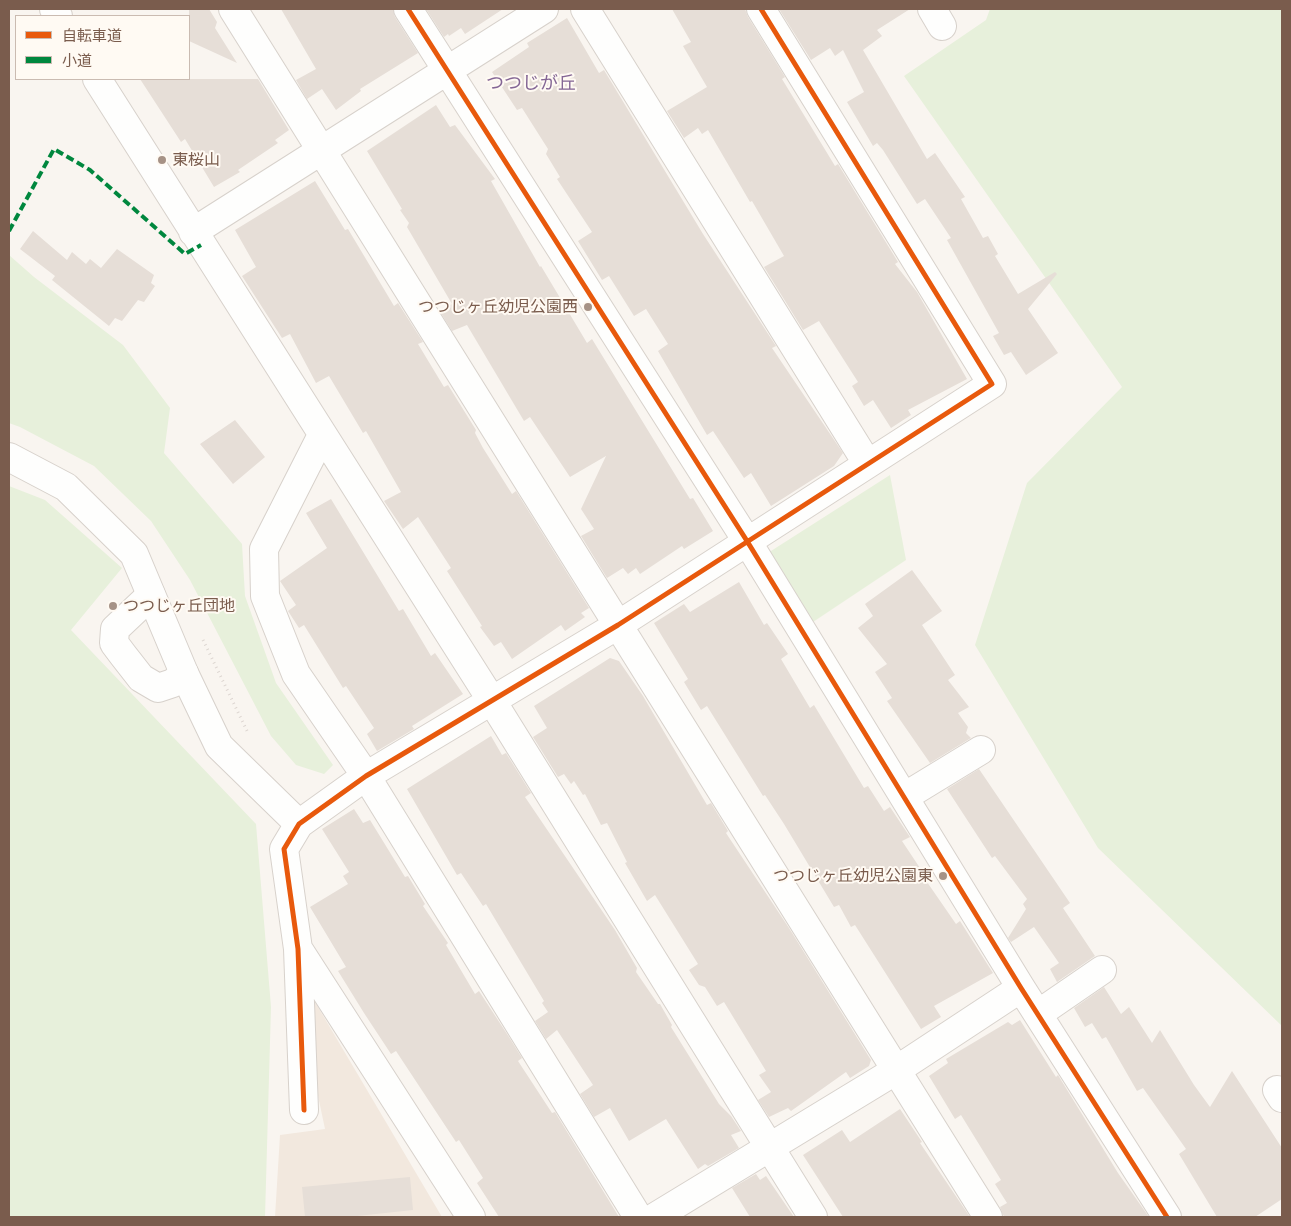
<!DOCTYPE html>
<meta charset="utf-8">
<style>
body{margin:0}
#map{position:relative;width:1291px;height:1226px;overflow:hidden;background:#f9f5f0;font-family:"Exo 2","Noto Sans JP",sans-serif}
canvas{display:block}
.frame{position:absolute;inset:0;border:10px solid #7a5c4d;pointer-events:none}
.legend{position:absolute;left:15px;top:15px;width:175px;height:65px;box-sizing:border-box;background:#fffaf3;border:1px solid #cabbb1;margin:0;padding:6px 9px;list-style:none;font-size:15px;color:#7a5c4d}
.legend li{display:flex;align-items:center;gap:10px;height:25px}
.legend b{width:25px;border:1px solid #cabbb1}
</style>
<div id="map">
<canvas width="1291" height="1226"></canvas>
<div class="frame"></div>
<ul class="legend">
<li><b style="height:6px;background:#e8590c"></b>自転車道</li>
<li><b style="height:6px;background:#00873e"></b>小道</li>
</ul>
</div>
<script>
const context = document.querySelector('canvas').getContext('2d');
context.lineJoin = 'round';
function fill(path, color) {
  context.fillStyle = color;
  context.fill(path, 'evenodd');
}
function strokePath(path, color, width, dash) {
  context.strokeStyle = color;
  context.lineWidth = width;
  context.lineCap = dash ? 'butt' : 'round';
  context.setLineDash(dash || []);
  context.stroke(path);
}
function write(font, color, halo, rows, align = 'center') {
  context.font = font + ' "Exo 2","Noto Sans JP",sans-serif';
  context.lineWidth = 4;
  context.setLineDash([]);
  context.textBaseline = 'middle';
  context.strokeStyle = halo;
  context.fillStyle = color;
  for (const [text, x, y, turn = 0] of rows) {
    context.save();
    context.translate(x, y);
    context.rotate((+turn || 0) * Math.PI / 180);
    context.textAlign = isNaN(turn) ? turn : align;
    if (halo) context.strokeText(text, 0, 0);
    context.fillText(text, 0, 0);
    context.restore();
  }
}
fill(new Path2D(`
 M315,1002L442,1217H275L280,1135L325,1129L309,1053Z`), '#f2e8de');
fill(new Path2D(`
 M990,9H1282V1026L1098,848L975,645L1027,483L1122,387L904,76L986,20Z
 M9,255L34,277L123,345L170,408L164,453L242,544L245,596L276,683L333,765L324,774L296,765L271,736L190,580L151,521L94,466L20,427L9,423Z
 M890,475L906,560L804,628L760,558Z
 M9,486L45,500L122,568L71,630L256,824L271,1007L265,1217H9Z`), '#e7f0db');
fill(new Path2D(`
 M189,9H209L217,22L215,28L237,63L189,41Z
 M281,9H393L395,17L418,53L360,89L361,91L336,110L322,89L307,99L296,80L316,69Z
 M426,9H503L465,34L461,28L449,36L448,34L444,37Z
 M672,9H745L748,17L785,77L782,79L835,166L838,164L898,262L895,264L917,292L967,379L908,410L911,415L891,428L873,400L864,406L852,386L858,382L819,321L803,330L764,267L784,256L752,201L750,202L708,130L702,134L698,128L684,138L667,111L707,87L683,46L691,42Z
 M779,9H910L877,30L882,36L863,50L927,159L935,153L965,197L961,199L983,238L988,236L998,254L995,256L1018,294L1055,272L1057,274L1028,309L1058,353L1026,375L1011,352L1004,355L993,336L999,333L947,240L951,238L925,199L917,204L883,150L877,143L873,146L847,102L864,92L843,50L835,56L830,48L811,60Z
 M567,18L599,73L604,70L703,234L776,346L772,348L843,453L834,466L771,506L751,473L744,478L713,431L707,435L658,351L668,344L646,309L634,316L609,276L602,280L578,241L592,232L557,179L560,177L546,154L548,149L522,108L517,110L492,72L529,47L527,43Z
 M140,79H258L289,130L275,140L278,143L238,170L240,172L214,187L185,139L181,142Z
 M436,105L450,127L455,125L495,179L491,181L540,267L541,266L587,343L592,339L690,499L693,498L713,531L684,549L682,546L640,574L636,568L628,574L623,568L607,578L581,536L594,529L581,509L606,456L570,477L530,417L524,421L467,325L452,331L439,310L452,304L407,227L409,223L400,210L402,209L367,151Z
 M315,181L345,230L348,229L394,306L398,303L423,342L418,344L444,387L448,385L476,430L475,433L483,448L512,494L516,491L589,608L581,613L585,617L565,631L561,625L512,659L501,642L494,646L480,627L482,626L447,571L451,568L418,517L403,529L384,501L401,492L366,431L363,433L329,376L316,383L290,334L282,338L242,276L256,267L235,230Z
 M33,231L67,260L72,252L86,264L90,259L101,268L117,249L154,275L151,283L155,286L144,302L138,300L122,321L115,318L109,326L52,280L55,276L20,249Z
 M235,420L265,457L233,484L200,444Z
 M331,499L399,611L403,609L431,656L435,653L463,694L412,726L414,729L377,751L367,734L374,728L346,686L343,688L304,625L299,628L288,611L296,605L280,581L327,548L306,513Z
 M912,570L942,611L922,625L955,675L948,680L969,707L958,713L968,727L966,733L971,738L930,763L887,701L892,698L875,672L887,664L858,628L873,616L865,604Z
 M739,582L764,625L767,623L788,654L781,659L810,708L814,705L864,788L868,786L884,811L890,807L910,837L902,841L928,880L927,882L956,924L960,921L993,973L934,1006L941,1017L921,1029L855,925L851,927L839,905L834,907L784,824L765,795L763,796L707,706L701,710L684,682L688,679L654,623L684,604L690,612Z
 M610,658L619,661L643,696L707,805L711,803L728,831L726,833L789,928L871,1060L869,1066L850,1078L846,1072L791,1111L788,1108L769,1117L758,1100L771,1092L759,1075L766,1071L724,1002L717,1006L705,987L699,985L689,970L698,964L655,895L647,901L625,863L627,862L607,823L601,825L585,794L583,795L574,781L571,784L564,774L558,777L533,737L547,728L534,706Z
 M491,736L502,755L506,753L531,793L525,797L615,930L637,968L636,972L658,1004H660L672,1025L671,1027L719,1104L731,1116L741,1131L731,1135L739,1148L708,1166L705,1164L698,1169L666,1119L629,1141L610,1108L594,1117L580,1094L593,1085L557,1030L546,1039L535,1021L548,1012L542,1003L544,1001L486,904L483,906L461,873L457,875L407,789Z
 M979,769L1070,903L1063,908L1095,956L1057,982L1050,969L1059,963L1034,927L1011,942L1008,938L1026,909L1023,904L1027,899L995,856L992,858L947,789Z
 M354,809L363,823L370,820L405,877L408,876L425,904L423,906L448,943L446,945L475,994L479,991L509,1037L522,1058L518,1061L552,1113L555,1112L619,1217H499L477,1183L483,1178L459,1140L456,1142L396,1051L391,1054L364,1013L338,971L346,967L310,907L348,884L343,876L349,872L322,829Z
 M1104,987L1121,1014L1129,1007L1152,1043L1160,1030L1194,1085L1210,1107L1232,1071L1282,1148V1199L1255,1217H1217L1179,1154L1186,1149L1143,1088L1137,1091L1106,1037L1102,1039L1092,1023L1085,1027L1074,1008Z
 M1020,1020L1056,1077L1058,1075L1118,1173L1149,1217H1004L1000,1207L1007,1203L995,1184L1001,1180L961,1115L955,1119L929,1076L948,1063L946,1059L1008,1022L1012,1025Z
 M900,1109L922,1142L920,1143L970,1217H843L803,1155L842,1130L850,1142Z
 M756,1174L760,1180L766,1176L794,1217H750L732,1188Z
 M410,1177L413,1210L348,1217H305L302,1187Z`), '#e6ded7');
const minor = new Path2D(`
 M54,9L58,16
 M233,9L988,1217
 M408,9L747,541L1021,988L1167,1217
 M585,9L867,463
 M932,9L942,26
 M97,79L492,701L813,1217
 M193,232L544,9
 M322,435L264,549L265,596L296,674L366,776L638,1217
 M151,595L115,629L114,643L123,655L141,678L158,688L173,683L184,673
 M904,797L981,750
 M299,950L471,1217
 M1038,1014L1102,970
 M1277,1090L1282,1098
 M304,1110L298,949L284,849L299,824L366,776L618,625L992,384L761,9
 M655,1217L895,1071L1021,988`);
const tertiary = new Path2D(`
 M9,457L66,487L134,554L184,673L219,746L299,824`);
strokePath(minor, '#d7d1cb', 30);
strokePath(tertiary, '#d7d1cb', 30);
strokePath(new Path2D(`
 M203,640L248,733`), '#dcd5d0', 3, [1, 4]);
strokePath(minor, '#fefefd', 28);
strokePath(tertiary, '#fefefd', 28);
strokePath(new Path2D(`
 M9,231L54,149L90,170L185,254L201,245`), '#00873e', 4, [8, 4]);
strokePath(new Path2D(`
 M408,9L747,541L1021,988L1167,1217
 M304,1110L298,949L284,849L299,824L366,776L618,625L992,384L761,9`), '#e8590c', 5);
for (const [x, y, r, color] of [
 [162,160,5,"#a69286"],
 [588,307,5,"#a69286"],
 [113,606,5,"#a69286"],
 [943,876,5,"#a69286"]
]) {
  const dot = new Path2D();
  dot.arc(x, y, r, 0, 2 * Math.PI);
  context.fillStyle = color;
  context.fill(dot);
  strokePath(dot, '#fffaf3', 2);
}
write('16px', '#7a5c4d', '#fffaf3', [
 ["東桜山",172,160],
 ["つつじヶ丘幼児公園西",578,307,"right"],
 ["つつじヶ丘団地",123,606],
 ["つつじヶ丘幼児公園東",933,876,"right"]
], 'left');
write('18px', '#846695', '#fffaf3', [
 ["つつじが丘",531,83]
]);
</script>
